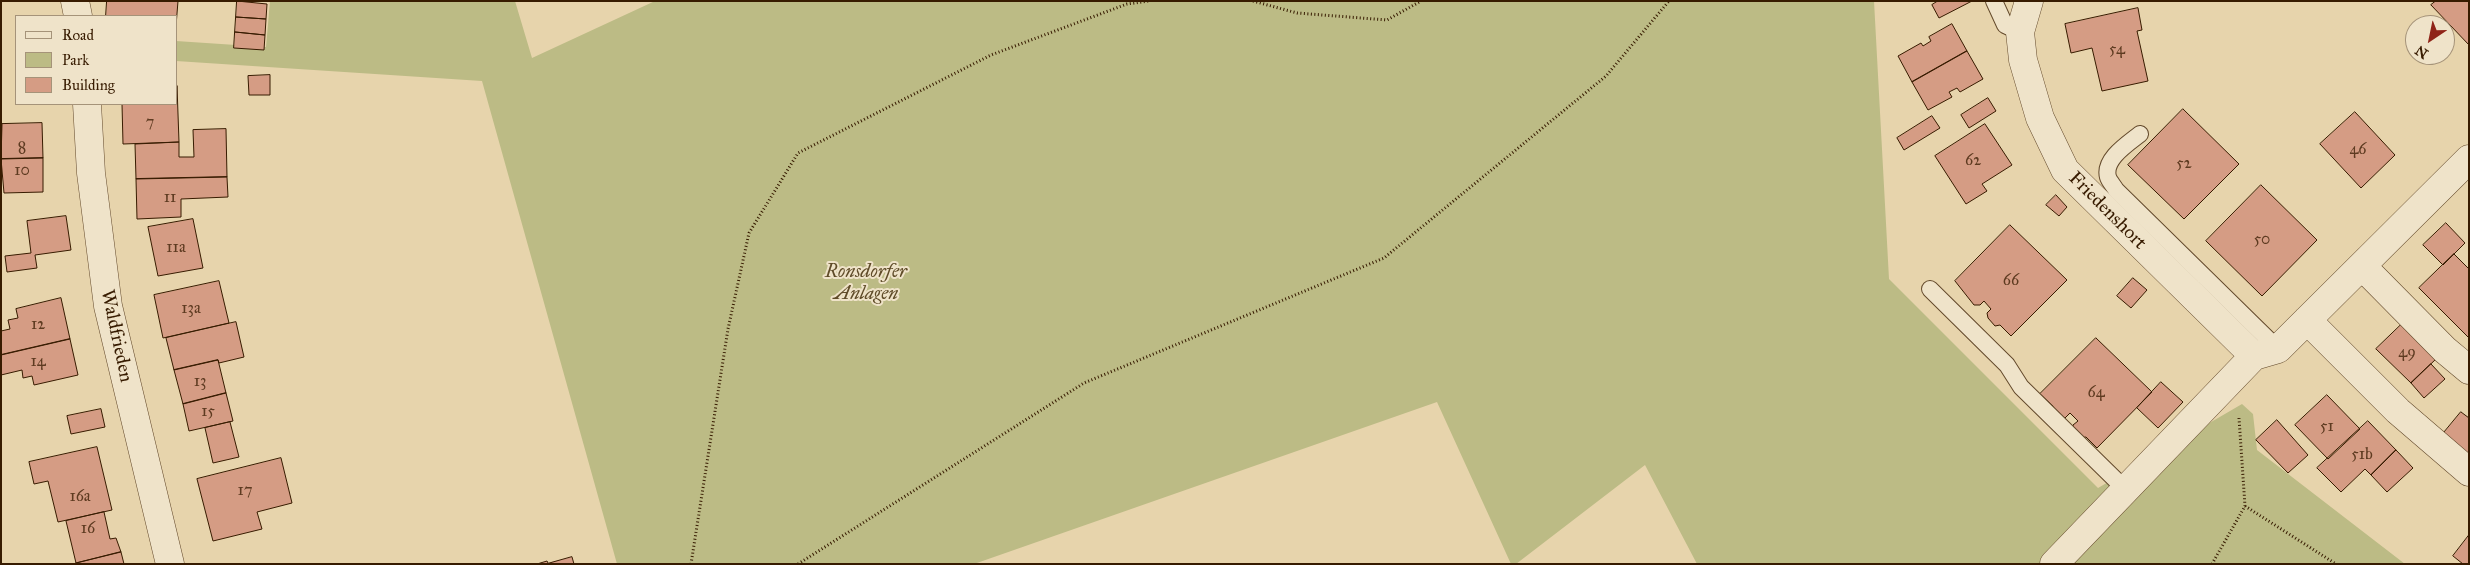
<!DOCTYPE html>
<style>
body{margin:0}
#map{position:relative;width:2470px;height:565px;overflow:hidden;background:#e7d4ac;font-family:"IM FELL Great Primer",serif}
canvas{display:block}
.frame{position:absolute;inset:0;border:2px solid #371b00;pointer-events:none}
.legend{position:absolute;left:15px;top:15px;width:162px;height:90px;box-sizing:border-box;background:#efe3c9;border:1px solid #a59379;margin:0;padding:6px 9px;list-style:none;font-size:15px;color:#371b00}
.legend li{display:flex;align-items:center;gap:10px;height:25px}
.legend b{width:25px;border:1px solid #a59379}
.north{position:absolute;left:2405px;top:15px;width:50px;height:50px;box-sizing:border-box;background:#efe3c9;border:1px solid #a59379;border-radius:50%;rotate:214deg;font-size:14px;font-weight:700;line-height:20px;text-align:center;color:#371b00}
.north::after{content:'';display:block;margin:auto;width:18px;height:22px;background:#8f2418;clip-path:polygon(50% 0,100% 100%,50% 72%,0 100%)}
</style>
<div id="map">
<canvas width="2470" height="565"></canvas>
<div class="frame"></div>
<ul class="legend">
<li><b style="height:6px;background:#efe3c9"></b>Road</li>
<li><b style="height:14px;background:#bcbb85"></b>Park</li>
<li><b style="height:14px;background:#d59c84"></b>Building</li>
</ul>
<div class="north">N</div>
</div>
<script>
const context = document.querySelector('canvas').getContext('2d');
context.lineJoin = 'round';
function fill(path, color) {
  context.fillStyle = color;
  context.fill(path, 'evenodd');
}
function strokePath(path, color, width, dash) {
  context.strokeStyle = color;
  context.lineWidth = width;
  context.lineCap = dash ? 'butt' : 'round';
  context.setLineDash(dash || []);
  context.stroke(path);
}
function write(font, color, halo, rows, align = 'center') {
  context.font = font + ' "IM FELL Great Primer",serif';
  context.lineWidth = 4;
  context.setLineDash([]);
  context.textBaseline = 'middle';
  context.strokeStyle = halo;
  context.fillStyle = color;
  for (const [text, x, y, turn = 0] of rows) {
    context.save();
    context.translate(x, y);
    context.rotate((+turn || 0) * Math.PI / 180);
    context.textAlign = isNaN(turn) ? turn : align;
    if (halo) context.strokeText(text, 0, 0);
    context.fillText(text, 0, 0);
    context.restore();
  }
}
fill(new Path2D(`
 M270,1H515L532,58L655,1H1874L1889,279L2098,488L2242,404L2253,414L2257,450L2405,564H1697L1645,465L1516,564H1511L1437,402L974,564H617L482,81L176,61V41L266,47Z`), '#bcbb85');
const building = new Path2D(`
 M107,1H178L176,26V16H106Z
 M237,1L267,4L266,19L236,17Z
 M1938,1H1972L1939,18L1932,5Z
 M2436,1H2469V45L2431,5Z
 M2138,8L2142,30L2137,31L2148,81L2102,91L2092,48L2071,53L2065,24Z
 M236,17L266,19L265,35L235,32Z
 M1952,24L1967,51L1912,82L1898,56L1921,43L1923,46L1931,41L1929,37Z
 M235,32L265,35L264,50L234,48Z
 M1967,51L1983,79L1960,92L1957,88L1949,92L1952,97L1928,110L1912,82Z
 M270,75V95H249L248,76Z
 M177,86L179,142L123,144L122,104H176Z
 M1988,98L1996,111L1969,128L1961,115Z
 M2183,109L2239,164L2184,219L2128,165Z
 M2355,112L2395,155L2361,188L2320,144Z
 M1932,116L1940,128L1904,150L1897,138Z
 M42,123L43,158L1,159L2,124Z
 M1985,124L2012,165L1982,184L1987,191L1966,204L1935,156Z
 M226,129L227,177L136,179L135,144L179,142V157H194L193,130Z
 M43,158V192L4,193L1,159Z
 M227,177L228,197L181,199V217L137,219L136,179Z
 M2261,185L2317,240L2262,296L2206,241Z
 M2056,195L2067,207L2059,216L2046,205Z
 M66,216L71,250L35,255L37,268L7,272L5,256L31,253L27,221Z
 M193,219L203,268L158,276L148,227Z
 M2446,223L2465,243L2443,265L2423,245Z
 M2010,225L2067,280L2011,336L2000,325L1995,326L1988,318L1987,313L1991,309L1984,301L1980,305H1974L1955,281Z
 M2454,254L2469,269V338L2419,288Z
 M2133,278L2147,290L2131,308L2117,296Z
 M219,281L229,323L163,338L154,295Z
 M61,298L70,339L1,355V331L10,329L8,320L18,318L16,309Z
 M236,322L244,357L219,363L218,360L174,370L166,338Z
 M2403,323L2437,358L2411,383L2376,349Z
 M2096,338L2152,392L2097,448L2086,437L2080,438L2073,431V425L2078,421L2070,413L2065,418H2059L2052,411L2053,406L2040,394Z
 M70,339L78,375L34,385L32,376L23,378L22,370L1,375V355Z
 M218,360L226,393L183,404L174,370Z
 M2431,364L2445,379L2424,398L2411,383Z
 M2161,382L2183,402L2158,428L2137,408Z
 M226,393L233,421L189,431L183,404Z
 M2327,395L2360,429L2328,459L2295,425Z
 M101,409L105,427L71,434L67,416Z
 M2461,412L2469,418V458L2442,435Z
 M2277,420L2308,455L2288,473L2256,440Z
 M2368,421L2396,450L2371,475L2365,469L2341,492L2317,468Z
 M230,422L239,457L213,463L205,428Z
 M97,447L112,510L58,522L48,481L34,484L29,462Z
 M2396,450L2413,468L2387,492L2371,475Z
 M281,458L292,503L257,512L262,529L213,541L197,479Z
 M104,512L110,539L116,538L121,552L76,563L66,521Z
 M2469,535V564H2463L2453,556Z
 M121,552L124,564H73L76,563Z
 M572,557L574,564H537L547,561L548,563Z`);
fill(building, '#d59c84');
strokePath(building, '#371b00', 1);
const lane = new Path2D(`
 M1994,1L2005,25L2020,32
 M2140,134C2129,143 2103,159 2108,177C2109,181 2114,186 2116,190L2278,349
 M1930,289L2007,365L2021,387L2126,490`);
const street = new Path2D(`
 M75,1L78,16
 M2029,1L2020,32L2023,60L2040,118L2065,170L2254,356
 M87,104L91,173L108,306L170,564
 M2362,266L2445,350L2469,370
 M2307,320L2398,411L2469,472
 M2054,564L2254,356L2278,349L2469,159`);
strokePath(lane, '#63492b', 18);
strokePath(street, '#63492b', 29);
strokePath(new Path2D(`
 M1253,1L1297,13L1387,20L1421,1
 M2245,506L2336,564
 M691,564L728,329L749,233L798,153L991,55L1127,4L1149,1
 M798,564L1084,383L1384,258L1606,76L1669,1
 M2212,564L2245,506L2239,418`), '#371b00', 3, [1, 2.5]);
strokePath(lane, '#efe3c9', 16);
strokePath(street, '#efe3c9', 28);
write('16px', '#5e3b21', null, [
 ["54",2117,50],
 ["7",150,123],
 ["8",22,149],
 ["46",2358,150],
 ["62",1973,161],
 ["52",2184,164],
 ["10",22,171],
 ["11",170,198],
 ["50",2262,240],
 ["11a",176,248],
 ["66",2011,281],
 ["13a",191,309],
 ["12",38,325],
 ["49",2407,353],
 ["14",38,362],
 ["13",200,382],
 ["64",2096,393],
 ["15",208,412],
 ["51",2327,427],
 ["51b",2362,455],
 ["17",245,491],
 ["16a",80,497],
 ["16",88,529]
]);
write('19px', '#371b00', '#efe3c9', [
 ["Friedenshort",2107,211,45],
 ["Waldfrieden",116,336,78]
]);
write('italic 19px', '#5f4b28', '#efe3c9', [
 ["Ronsdorfer",866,272],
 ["Anlagen",866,294]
]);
</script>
